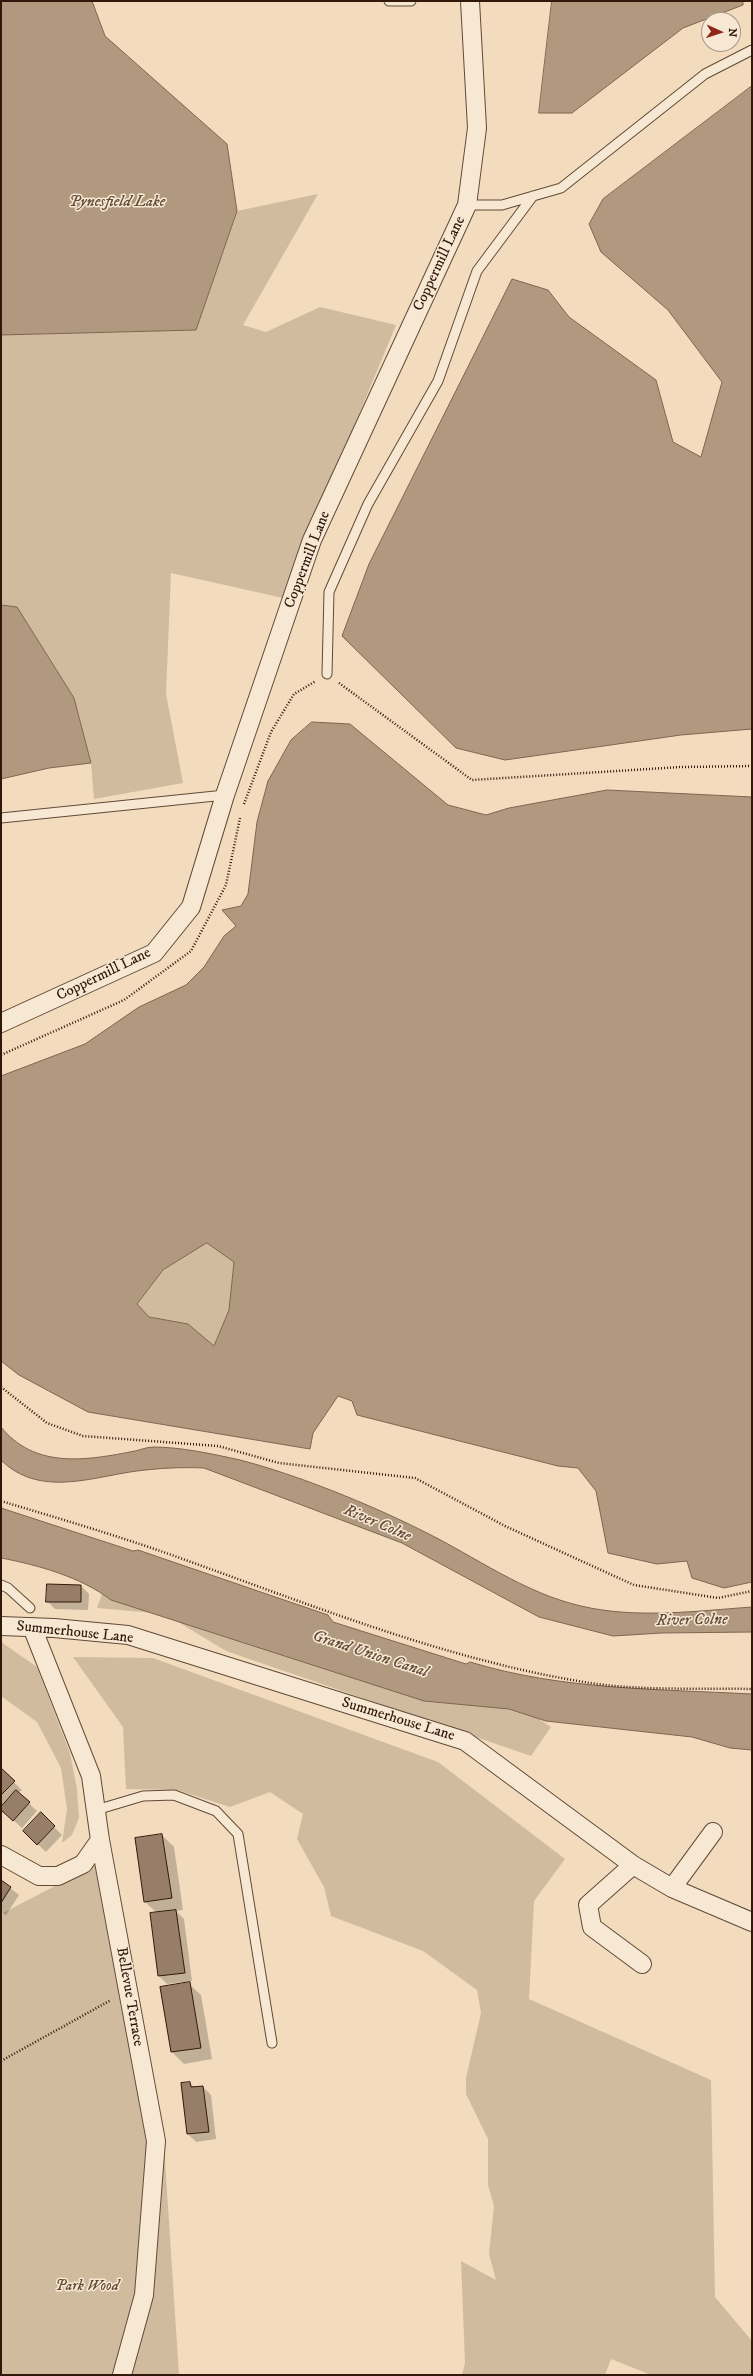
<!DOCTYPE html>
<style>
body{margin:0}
#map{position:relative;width:753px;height:2376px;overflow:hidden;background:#f2dcbd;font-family:"IM FELL DW Pica",serif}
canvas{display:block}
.frame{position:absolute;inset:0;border:2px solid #32180b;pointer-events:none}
.north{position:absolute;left:701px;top:12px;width:40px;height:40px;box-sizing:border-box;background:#f7e8d4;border:1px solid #a89584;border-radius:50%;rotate:93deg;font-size:11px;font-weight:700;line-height:16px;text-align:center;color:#32180b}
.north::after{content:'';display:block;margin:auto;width:14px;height:18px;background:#8f2418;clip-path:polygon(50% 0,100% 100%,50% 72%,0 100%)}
</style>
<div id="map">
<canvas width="753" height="2376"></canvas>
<div class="frame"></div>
<div class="north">N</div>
</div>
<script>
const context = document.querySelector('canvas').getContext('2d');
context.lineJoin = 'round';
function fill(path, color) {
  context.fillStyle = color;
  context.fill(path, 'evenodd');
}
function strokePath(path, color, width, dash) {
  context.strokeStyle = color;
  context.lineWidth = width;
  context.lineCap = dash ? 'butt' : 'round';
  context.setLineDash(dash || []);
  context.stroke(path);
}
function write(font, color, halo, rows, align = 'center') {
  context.font = font + ' "IM FELL DW Pica",serif';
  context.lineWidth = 3;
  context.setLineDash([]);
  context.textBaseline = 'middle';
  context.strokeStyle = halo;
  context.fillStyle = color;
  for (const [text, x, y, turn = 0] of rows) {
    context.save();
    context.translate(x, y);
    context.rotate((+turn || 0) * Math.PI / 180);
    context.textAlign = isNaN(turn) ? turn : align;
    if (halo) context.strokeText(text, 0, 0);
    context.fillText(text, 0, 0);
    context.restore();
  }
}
fill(new Path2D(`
 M318,194L243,325L266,332L320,307L396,325L283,598L171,573L166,694L183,783L94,799L91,763L74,698L17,607L1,605V335L196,330L237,211Z
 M207,1243L234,1262L229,1310L214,1346L188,1324L149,1317L137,1304L163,1270Z
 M185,1590L502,1694L551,1727L531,1756L226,1651L165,1614L97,1608L102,1594Z
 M1,1642L37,1667L70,1753L77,1789L79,1818L72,1835L62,1843L67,1809L61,1768L37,1722L1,1696Z
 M73,1657L153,1658L438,1762L565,1859L534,1901L529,1999L711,2080L715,2297L752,2341V2375H651L611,2359L605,2375H462L465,2363L461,2261L496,2280L489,2254L494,2206L488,2185V2139L466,2094V2078L481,2013L477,1990L423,1951L331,1916L324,1887L297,1839L303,1814L270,1792L230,1807L177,1790L126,1789L123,1727Z
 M107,1859L164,2145L179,2375H1V1914Z`), '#d1bb9f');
const water = new Path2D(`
 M1,1H92L105,36L227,144L237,211L196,330L1,335Z
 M552,1H743V5L683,28L572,113H539Z
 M752,86V729L681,735L505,760L456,748L342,636L369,564L512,279L548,290L569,317L656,380L673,442L701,457L722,382L668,310L601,252L589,224L603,199Z
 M1,605L17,607L74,698L91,763L49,768L1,779Z
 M312,722L350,724L448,805L486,815L509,808L607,790L752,797V1582L724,1588L692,1578L687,1561L657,1564L608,1553L596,1491L578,1468L558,1466L357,1415L352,1401L338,1396L313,1433L310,1449L88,1412L19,1375L1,1361V1076L85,1044L139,1007L186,985L204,967L224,936L236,926L222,910L241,906L248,894L257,822L268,781L291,740ZM207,1243L234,1262L229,1310L214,1346L188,1324L149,1317L137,1304L163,1270Z
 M1,1427C34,1468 83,1461 130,1452C138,1451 146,1447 153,1447C181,1447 213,1454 240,1460C298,1475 369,1504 423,1531C474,1556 524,1593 581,1606C636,1619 696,1611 752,1607V1632L662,1633L613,1636L539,1617L402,1543L204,1468C182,1467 160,1468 137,1471C92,1477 39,1498 1,1460Z
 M1,1508L133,1551L138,1550L328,1615L333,1622L466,1664L470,1662C562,1690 657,1689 752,1694V1750L730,1748L692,1737L546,1721L509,1709L424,1701L111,1600C81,1577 38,1565 1,1558Z`);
fill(water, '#b19980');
strokePath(water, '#7e6551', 1);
fill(new Path2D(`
 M81,1586L89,1594L88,1610L55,1609L47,1601Z
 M1,1770L22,1790L18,1793L37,1811L22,1828L2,1810L1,1811Z
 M41,1814L62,1835L46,1852L24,1831Z
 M162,1835L174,1847L183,1910L176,1911L184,1919L192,1981L167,1984L159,1976L151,1914L157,1913L145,1902L136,1839Z
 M1,1881L19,1895L6,1915L1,1912Z
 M189,1984L201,1995L212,2059L184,2064L172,2052L161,1988Z
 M190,2083L195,2088L203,2087L211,2095L216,2139L196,2142L188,2134L182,2084Z`), '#0003');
const building = new Path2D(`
 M47,1584L81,1585V1602H46Z
 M1,1768L15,1781L1,1795Z
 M16,1790L30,1802L13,1821L1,1810V1807Z
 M41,1812L55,1826L37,1845L23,1831Z
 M162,1834L172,1898L144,1902L135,1838Z
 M1,1880L11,1887L1,1903Z
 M176,1910L185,1973L158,1976L150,1913Z
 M190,1982L201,2048L171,2052L160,1987Z
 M190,2082L191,2087L203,2086L209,2132L187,2134L181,2083Z`);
fill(building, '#967e68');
strokePath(building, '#32180b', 1);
const service = new Path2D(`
 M389,1H411
 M467,205H502L561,188L705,74L752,50
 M327,674L329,592L368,504L438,381L477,271L533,196
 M1,818L225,795
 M1,1585L8,1588L30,1608
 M96,1810L143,1796L174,1795L216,1811L238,1834L272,2043`);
const minor = new Path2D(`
 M1,1023L154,953L191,907L225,795L312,540L467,205L477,128L470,1
 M1,1626L54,1628L128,1635L465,1741L633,1865L672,1888L752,1922
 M32,1627L91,1776L100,1840L156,2141L144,2295L122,2375
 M1,1855L39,1876H58L83,1864L100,1840
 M633,1865L588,1905L592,1927L642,1964
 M672,1888L713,1832`);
strokePath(service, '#624938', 11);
strokePath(minor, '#624938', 20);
strokePath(new Path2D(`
 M339,683L472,780L681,767L752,766
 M244,804L271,732L294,694L316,681
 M1,1055L124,1000L191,951L226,885L240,818
 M1,1387L47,1423L83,1436L218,1446L279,1463L415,1478L505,1526L634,1585L718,1598L752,1591
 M1,1501C64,1520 129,1539 191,1562C319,1608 449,1660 584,1682C636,1691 699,1688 752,1689
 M1,2061L111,2000`), '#32180b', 2.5, [1, 2]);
strokePath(service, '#f7e8d4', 9);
strokePath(minor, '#f7e8d4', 18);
write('15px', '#32180b', '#f7e8d4', [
 ["Coppermill Lane",440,264,-65],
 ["Coppermill Lane",308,560,-69],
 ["Coppermill Lane",104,975,-26],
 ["Summerhouse Lane",75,1633,6],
 ["Summerhouse Lane",398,1720,17],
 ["Bellevue Terrace",129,1997,80]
]);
write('italic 15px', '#624937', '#f7e8d4', [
 ["Park Wood",87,2287]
]);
write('italic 16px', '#654c3a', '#f7e8d4', [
 ["Pynesfield Lake",117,203],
 ["River Colne",377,1524,23],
 ["River Colne",692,1621,-1],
 ["Grand Union Canal",370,1655,18]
]);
</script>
